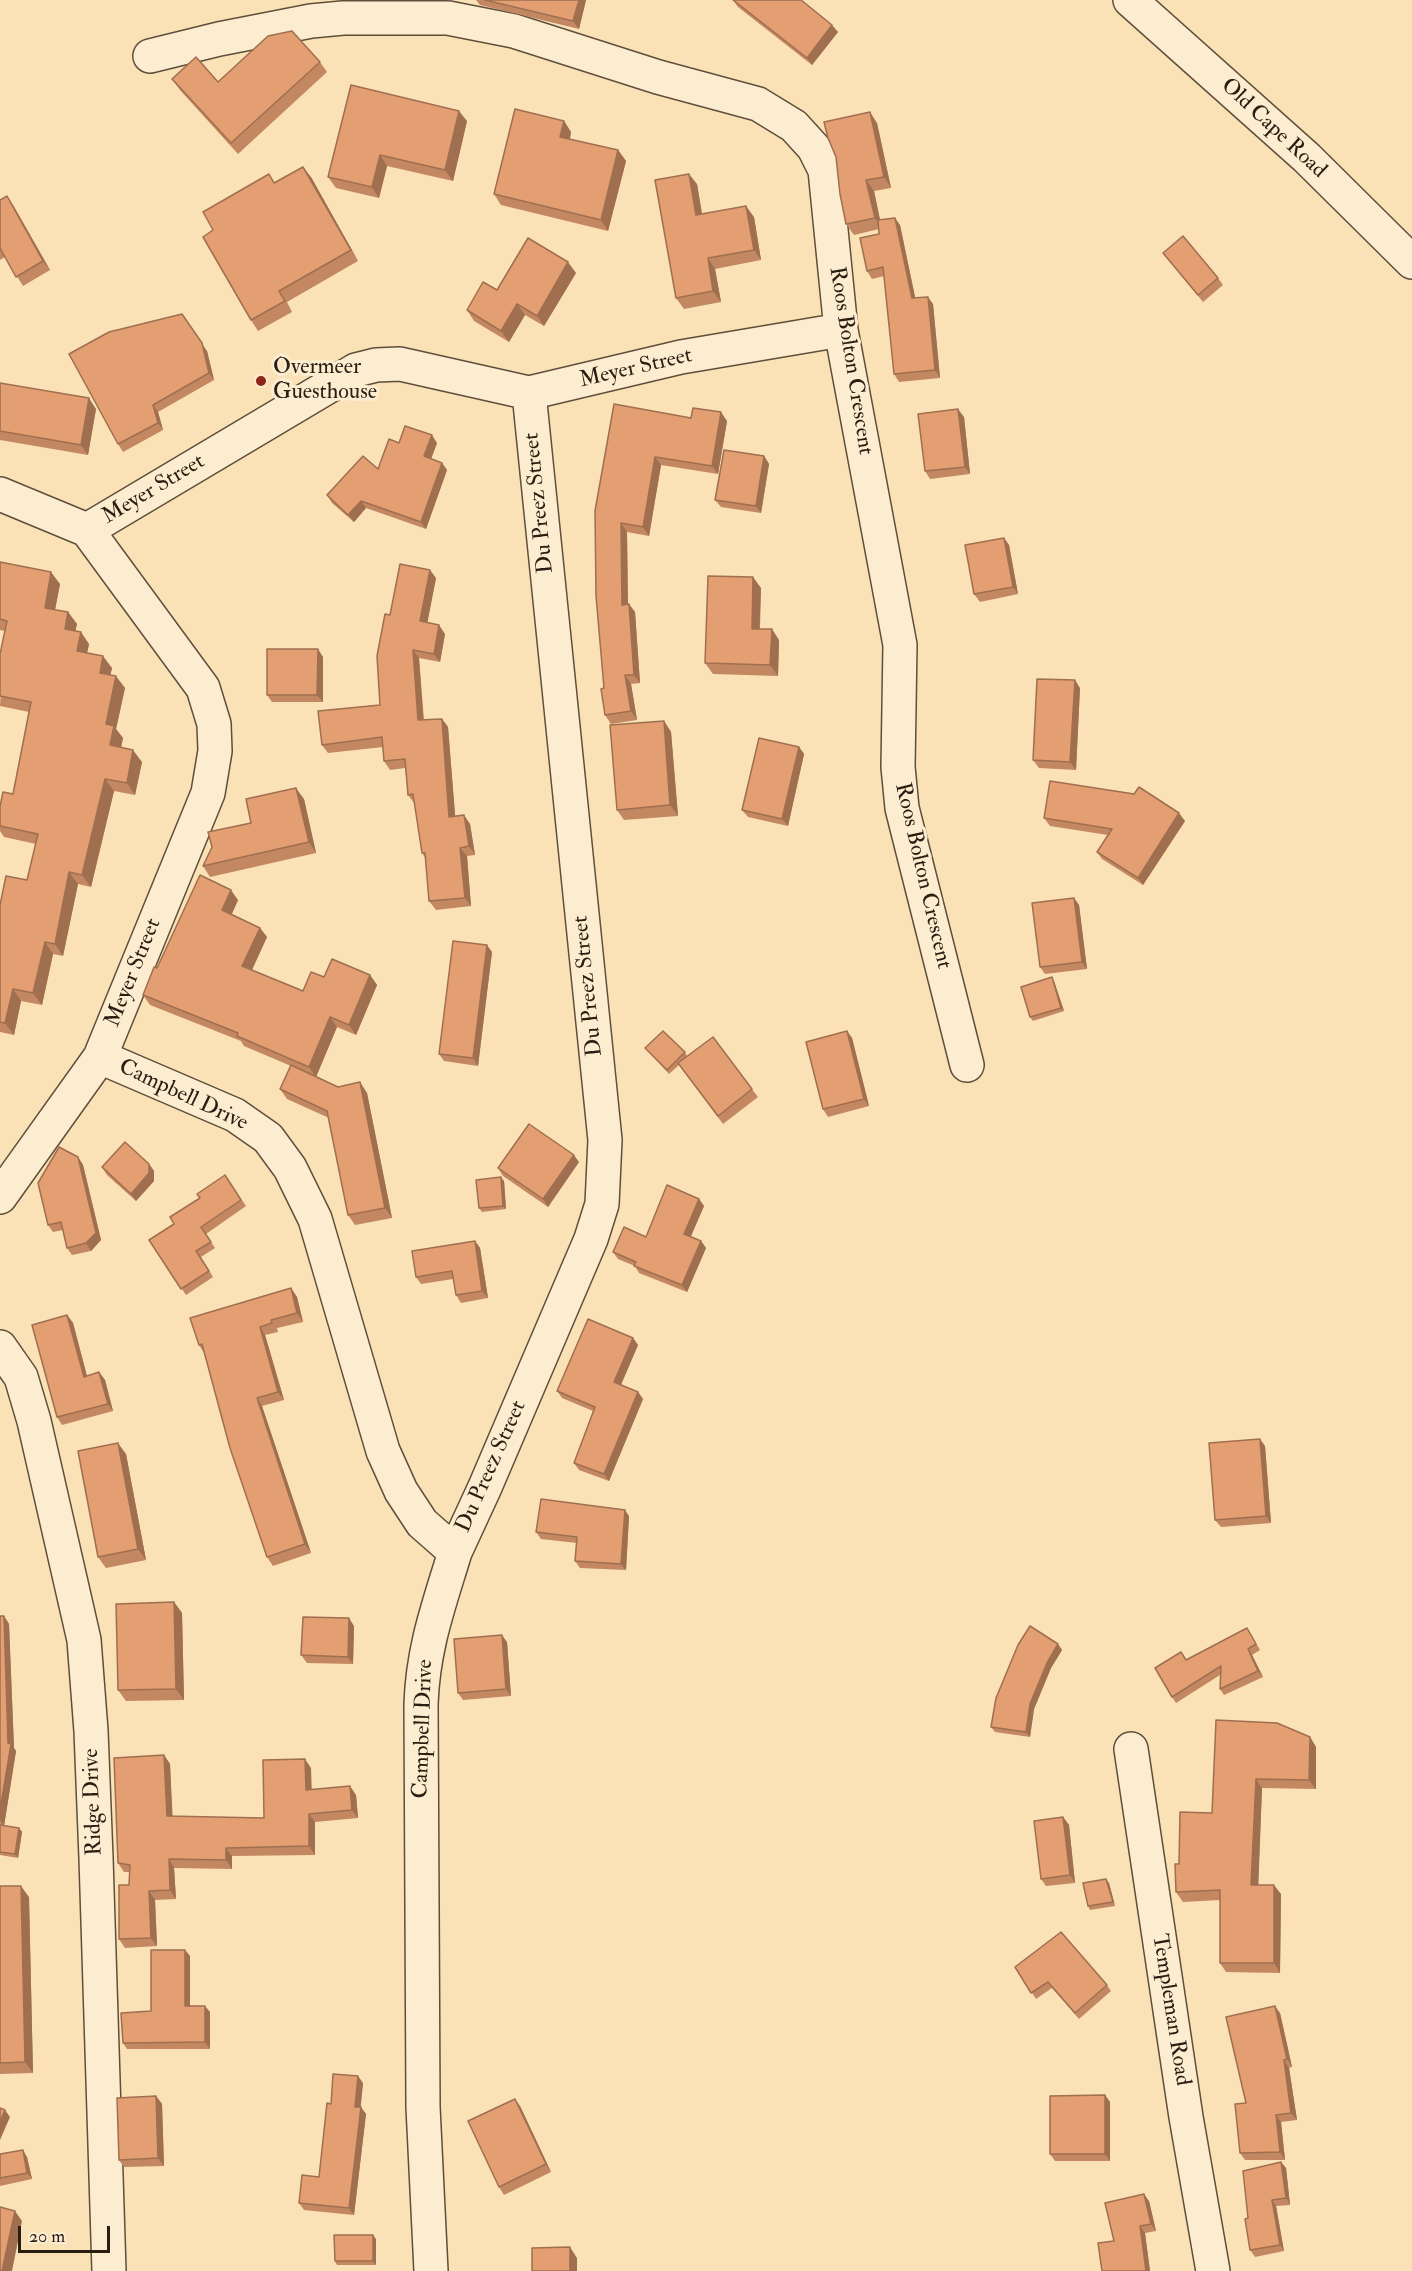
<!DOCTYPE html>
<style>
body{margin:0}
#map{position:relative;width:1412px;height:2271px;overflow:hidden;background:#fbe1b6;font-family:"IM FELL Double Pica",serif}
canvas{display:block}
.scale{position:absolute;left:18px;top:2226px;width:92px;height:27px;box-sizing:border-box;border:3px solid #291e12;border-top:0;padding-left:8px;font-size:18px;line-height:21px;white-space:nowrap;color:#291e12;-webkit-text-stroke:4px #fcecd0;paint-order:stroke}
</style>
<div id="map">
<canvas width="1412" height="2271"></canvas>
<div class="scale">20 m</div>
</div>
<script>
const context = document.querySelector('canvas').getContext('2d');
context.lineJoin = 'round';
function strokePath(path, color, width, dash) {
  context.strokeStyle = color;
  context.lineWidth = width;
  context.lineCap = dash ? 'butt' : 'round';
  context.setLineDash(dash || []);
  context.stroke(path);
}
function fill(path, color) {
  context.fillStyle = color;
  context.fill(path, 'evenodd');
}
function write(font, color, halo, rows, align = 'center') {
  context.font = font + ' "IM FELL Double Pica",serif';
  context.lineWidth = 6;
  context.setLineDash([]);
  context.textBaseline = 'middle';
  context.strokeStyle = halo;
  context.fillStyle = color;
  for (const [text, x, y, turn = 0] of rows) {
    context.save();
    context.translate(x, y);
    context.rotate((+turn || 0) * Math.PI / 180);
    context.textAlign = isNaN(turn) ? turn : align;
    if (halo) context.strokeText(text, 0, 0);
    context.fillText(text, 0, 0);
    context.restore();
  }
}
const minor = new Path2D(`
 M1130,0L1307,158L1412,262
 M150,56L219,39L311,21L343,18H448L514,31L658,77L758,104L794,126L814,148L825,170L841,330L900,645L898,767L902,808L967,1065
 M0,494L87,530
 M100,1057L235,1115L268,1138L290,1168L315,1219L383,1451L401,1491L422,1523L455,1552C439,1605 423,1647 421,1704L423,2107L431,2271
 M0,1197L100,1057L208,793L215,751L214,724L203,688L87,530L356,370L376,365L400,364L529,393L681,357L841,330
 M0,1347L21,1377L34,1421L84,1640L91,1731L96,1858L109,2271
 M455,1552L485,1487L591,1239L602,1204L605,1140L529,393
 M1131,1749L1186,2117L1213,2271`);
strokePath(minor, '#5e4f3b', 36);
strokePath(minor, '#fcecd0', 33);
fill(new Path2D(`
 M476,0H586L579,29L480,5Z
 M733,0L838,32L812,65L738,7Z
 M320,62L327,72L238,154L180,90L172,79L218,82Z
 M351,85L467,121L453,181L387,166L379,198L336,188L328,177Z
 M564,121L571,132L570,139L618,150L626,161L608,231L501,205L494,194Z
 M877,123L891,188L874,191L880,220L900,225L915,298L933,304L940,378L899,382L894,374L884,276L872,279L867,271L879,234V229L854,235L846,224Z
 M269,174L275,183L311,177L358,261L287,302L292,312L258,331L251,320L213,230Z
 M697,184L702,214L754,217L761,260L715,269L721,302L684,309L676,298Z
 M0,200L13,205L50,270L23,286L5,257L0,260Z
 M1163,253L1218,278L1223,285L1203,302Z
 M576,273L544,326L525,315L509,342L474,321L467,310L497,290Z
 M207,351L214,380L158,412L163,430L123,452L118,444L69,354Z
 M0,383L96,409L88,455L0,440Z
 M964,417L970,474L930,479L925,471Z
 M691,418L727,421L718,474L661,465L649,536L627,532L628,604L635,612L640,683L631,684L637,720L611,724L605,715L595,511Z
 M399,443H437L431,459L442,463L447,470L426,529L366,508L354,522L332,503L327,495L378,469Z
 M764,456L769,464L761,513L721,507L715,500Z
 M1004,538L1009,545L1018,594L980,602L974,594Z
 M0,562L60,584L55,610L68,612L77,624L75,631L89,644L87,653L112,668L110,675L125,688L116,729L123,738L121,747L142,762L135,795L114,791L91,887L78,884L63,956L53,954L42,1005L21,1001L14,1035L0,1032V905L27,880L36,844L4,837L0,831V806L13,794L29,712L0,706L5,631L0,630Z
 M436,578L427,622L445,634L440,662L419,658L424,720L442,719L448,727L455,816L470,824L475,855L467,856L471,906L436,910L429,901L426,859L422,853L415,803H414L408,795L405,768L390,770L384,761L383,747L328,753L322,745L380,705L390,615Z
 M761,588L760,629L779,640L778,676L713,674L705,663Z
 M323,657V702H272L267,695Z
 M1080,688L1076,770L1039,768L1033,760Z
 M664,721L671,732L678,816L624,820L617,810Z
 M799,747L804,754L788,826L748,817L742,810Z
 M304,799L316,853L210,877L203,866L251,823Z
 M1044,818L1185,821L1143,885L1102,859L1097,852L1108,835L1050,826Z
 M1074,898L1079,905L1087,969L1045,974L1040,967Z
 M238,900L232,914L260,928L267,937L252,970L303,991L324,977L370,975L377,985L356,1035L337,1027L316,1077L338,1087L367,1093L392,1218L355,1225L348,1215L329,1118L287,1099L280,1089L291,1066L244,1046L241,1041L150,1005L143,995L157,968Z
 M492,952L478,1066L444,1061L439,1054Z
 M1054,981L1064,1011L1033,1021L1030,1017Z
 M847,1031L852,1038L869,1106L828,1117L823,1109Z
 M645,1048L685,1052L687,1056L752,1089L758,1097L723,1124L679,1065L669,1074Z
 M78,1157L83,1165L101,1240L91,1251L72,1255L67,1248L63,1230L53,1232L48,1225Z
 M579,1162L548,1207L503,1176L498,1168Z
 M149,1164L154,1171V1181L136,1201L107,1175L102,1167Z
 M225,1175L246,1206L206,1234L215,1248L201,1257L213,1277L186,1295L149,1240L174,1224Z
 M504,1181L506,1209L482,1212L479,1208Z
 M699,1199L704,1206L690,1237L701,1241L706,1248L687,1292L639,1273L635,1266L618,1259L613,1252L646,1237Z
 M475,1241L480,1248L488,1298L461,1303L456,1295L453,1279L421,1284L416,1277Z
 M291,1288L297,1297L303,1322L277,1328L278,1332L265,1335L284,1400L262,1406L311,1553L273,1566L267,1557L204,1353L199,1345Z
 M67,1315L73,1323L87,1376L99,1372L105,1380L113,1411L62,1425L57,1417Z
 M633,1338L638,1345L621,1385L638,1392L643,1399L609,1481L579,1470L574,1463L593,1411L562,1398L557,1391Z
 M1265,1446L1271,1523L1221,1527L1215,1520Z
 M126,1454L146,1560L106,1568L98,1557Z
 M629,1516L626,1570L580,1568L575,1561L577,1543L541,1539L536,1532Z
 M174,1602L182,1613L184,1700L126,1701L118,1690Z
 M0,1616H4L9,1624L14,1748L16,1751L4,1826L19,1828L22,1832L18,1858L0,1855Z
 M354,1626L353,1664L307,1663L301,1655Z
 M1251,1634L1260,1650L1252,1655L1263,1677L1224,1695L1220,1689V1675L1176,1703L1172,1697L1186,1660Z
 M507,1642L511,1696L463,1700L458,1693Z
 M1058,1644L1062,1650L1051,1668L1034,1709L1030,1737L995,1732L991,1727Z
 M1310,1737L1316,1747V1789L1262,1788L1258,1885L1281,1894L1280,1973L1226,1972L1220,1963V1900L1183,1902L1176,1892L1179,1864L1212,1813Z
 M164,1755L170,1764L172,1816L264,1818L311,1768V1790L356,1795L358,1818L315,1822V1855L232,1856V1869L174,1868L176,1899L155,1900L157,1946L125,1948L119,1939L129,1885L130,1872H124L118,1863Z
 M1063,1817L1069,1825L1075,1883L1046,1886L1041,1879Z
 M1109,1883L1115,1906L1090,1910L1088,1906Z
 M0,1886L29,1897L33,2073L0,2074Z
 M185,1950L190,1956V2006L210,2012V2049H127L123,2043L151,2011Z
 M1015,1967L1107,1985L1111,1991L1079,2019L1052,1988L1036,1999Z
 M1280,2013L1292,2067L1289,2068L1297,2120L1281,2122L1285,2160H1245L1240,2153L1246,2103Z
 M363,2083L360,2107L366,2114L354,2215L304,2210L299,2203L319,2177L331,2104Z
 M1105,2095L1110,2102V2161H1055L1050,2154Z
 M156,2096L162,2104L164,2166L124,2167L119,2160Z
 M520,2106L551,2172L504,2195L499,2187Z
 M0,2154L27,2157L32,2179L0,2186Z
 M1281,2162L1286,2168L1290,2205L1276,2206L1284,2251L1255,2257L1250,2250L1248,2218Z
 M1149,2201L1156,2231L1145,2233L1150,2271H1102Z
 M376,2239V2265H337L335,2261Z`), '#c38862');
fill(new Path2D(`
 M579,0H586L579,29L573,21Z
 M832,25L838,32L812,65L807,58Z
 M459,111L467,121L453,181L445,170Z
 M870,112L877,123L891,188L884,177Z
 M564,121L571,132L568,147L560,137Z
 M618,150L626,161L608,231L601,220Z
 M380,155L387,166L379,198L372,187Z
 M303,167L311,177L358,261L351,250Z
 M689,174L697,184L704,226L696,215Z
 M866,180L874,191L882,229L875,218Z
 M7,196L13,205L50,270L43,261Z
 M746,206L754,217L761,260L754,250Z
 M895,218L900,225L917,306L912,298Z
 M708,258L715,269L721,302L713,291Z
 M568,262L576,273L544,326L537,316Z
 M928,297L933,304L940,378L935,370Z
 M517,304L525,315L509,342L501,331Z
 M182,314L207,351L214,380L209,373Z
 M89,398L96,409L88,455L81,445Z
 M153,405L158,412L163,430L158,423Z
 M958,409L964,417L970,474L965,467Z
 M721,412L727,421L718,474L712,466Z
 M432,435L437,443L429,464L424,456Z
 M764,456L769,464L761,513L756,506Z
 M655,457L661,465L649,536L643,527Z
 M442,463L447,470L426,529L421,522Z
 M361,501L366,508L354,522L348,515Z
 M621,523L627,532L628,613L622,605Z
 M1004,538L1009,545L1018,594L1013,587Z
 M430,570L436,578L426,630L420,621Z
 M51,572L60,584L53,620L45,608Z
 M753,577L761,588L759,640L752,629Z
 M629,604L635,612L640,683L634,675Z
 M68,612L77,624L73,641L65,629Z
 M439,625L445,634L440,662L434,654Z
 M772,629L779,640L778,676L770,665Z
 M81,632L89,644L85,663L77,651Z
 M318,649L323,657V702L317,695Z
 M413,650L419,658L424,729L418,720Z
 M103,656L112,668L108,685L100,673Z
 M625,675L631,684L637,720L631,711Z
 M116,676L125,688L116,729L123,738L119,758L110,745L106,724Z
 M1075,680L1080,688L1076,770L1070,762Z
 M442,719L448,727L456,826L449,817Z
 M664,721L671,732L678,816L670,805Z
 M799,747L804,754L788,826L782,819Z
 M133,750L142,762L135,795L127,783Z
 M105,779L114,791L91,887L82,875Z
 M296,788L304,799L316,853L309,842Z
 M1179,813L1185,821L1143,885L1138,878Z
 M464,815L470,824L475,855L469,846Z
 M460,848L467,856L471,906L465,898Z
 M69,872L78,884L63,956L55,944Z
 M231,890L238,900L229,920L222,910Z
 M1074,898L1079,905L1087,969L1082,962Z
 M260,928L267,937L249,976L242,966Z
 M45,942L53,954L42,1005L33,993Z
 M487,945L492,952L478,1066L473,1058Z
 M370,975L377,985L356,1035L349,1025Z
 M1052,977L1054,981L1064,1011L1061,1008Z
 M13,989L21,1001L14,1035L5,1023Z
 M330,1017L337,1027L316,1077L309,1067Z
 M847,1031L852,1038L869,1106L864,1099Z
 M360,1082L367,1093L392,1218L385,1208Z
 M574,1155L579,1162L548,1207L543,1199Z
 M78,1157L83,1165L101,1240L91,1251L86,1243Z
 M149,1164L154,1171V1181L136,1201L131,1194Z
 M501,1177L504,1181L506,1209L503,1206Z
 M699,1199L704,1206L689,1241L684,1234Z
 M475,1241L480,1248L488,1298L482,1291Z
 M701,1241L706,1248L687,1292L682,1285Z
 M291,1288L297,1297L303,1322L297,1313Z
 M67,1315L73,1323L89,1384L84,1377Z
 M260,1327L265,1335L284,1400L278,1392Z
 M633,1338L638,1345L619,1389L614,1382Z
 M99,1372L105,1380L113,1411L108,1404Z
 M638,1392L643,1399L609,1481L604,1474Z
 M257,1398L262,1406L311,1553L305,1544Z
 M1260,1439L1265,1446L1271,1523L1266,1516Z
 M118,1443L126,1454L146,1560L138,1549Z
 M625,1510L629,1516L626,1570L621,1564Z
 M174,1602L182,1613L184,1700L176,1689Z
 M4,1616L9,1624L14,1748L16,1751L4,1826L0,1820V1810L8,1743Z
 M349,1618L354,1626L353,1664L348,1657Z
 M502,1635L507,1642L511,1696L506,1689Z
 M1058,1644L1062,1650L1051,1668L1034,1709L1030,1737L1026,1732L1030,1704L1047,1663Z
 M1248,1649L1252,1655L1263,1677L1258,1671Z
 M1310,1737L1316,1747V1789L1309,1780Z
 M164,1755L170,1764L173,1825L167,1816Z
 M305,1759L311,1768L312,1799L306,1790Z
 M1256,1779L1262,1788L1258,1894L1251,1885Z
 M350,1786L356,1795L358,1818L352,1810Z
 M309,1814L315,1822V1855L309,1846Z
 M1063,1817L1069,1825L1075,1883L1070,1875Z
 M19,1828L22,1832L18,1858L15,1854Z
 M226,1848L232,1856V1869L226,1860Z
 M169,1859L174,1868L176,1899L170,1890Z
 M1106,1879L1109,1883L1115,1906L1113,1902Z
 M1274,1885L1281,1894L1280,1973L1274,1963Z
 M21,1886L29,1897L33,2073L25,2062Z
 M149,1891L155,1900L157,1946L151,1938Z
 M185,1950L190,1956V2013L185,2006Z
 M205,2006L210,2012V2049L205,2042Z
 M1275,2006L1280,2013L1292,2067L1287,2059Z
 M1284,2060L1289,2068L1297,2120L1291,2113Z
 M358,2076L363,2083L360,2114L355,2107Z
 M1105,2095L1110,2102V2161L1105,2154Z
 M156,2096L162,2104L164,2166L158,2158Z
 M515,2099L520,2106L551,2172L546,2164Z
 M361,2107L366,2114L354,2215L349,2208Z
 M5,2110L10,2117L0,2140V2122Z
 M1276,2115L1281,2122L1285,2160L1280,2152Z
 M23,2150L27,2157L32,2179L27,2173Z
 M1281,2162L1286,2168L1290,2205L1286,2198Z
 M1144,2194L1149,2201L1156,2231L1151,2224Z
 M1272,2200L1276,2206L1284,2251L1280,2245Z
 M15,2211L22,2221L12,2271H2Z
 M1140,2226L1145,2233L1150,2271H1146Z
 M373,2235L376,2239V2265L373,2261Z
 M570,2247L577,2258V2271H570Z`), '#9f6f50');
const building = new Path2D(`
 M485,0H579L573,21Z
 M733,0H801L832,25L807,58Z
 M292,31L320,62L231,143L172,79L196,57L218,82L268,36Z
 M351,85L459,111L445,170L380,155L372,187L328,177Z
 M515,109L564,121L560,137L618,150L601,220L494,194Z
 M870,112L884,177L866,180L875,218L846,224L840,194L836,157L828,138L824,122Z
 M303,167L351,250L279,291L285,301L251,320L203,237L213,230L203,212L269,174L274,183Z
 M689,174L696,215L746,206L754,250L708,258L713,291L676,298L655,180Z
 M7,196L43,261L16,277L0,248V200Z
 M895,218L912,298L928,297L935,370L894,374L883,267L867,271L860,238L879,234L878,220Z
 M1183,236L1218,278L1198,295L1163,253Z
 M528,238L568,262L537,316L517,304L501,331L467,310L483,282L497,290Z
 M182,314L202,343L209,373L153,405L158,423L118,444L69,354L109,332Z
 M0,383L89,398L81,445L0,431Z
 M614,404L691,418L693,408L721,412L712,466L655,457L643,527L621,523L622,605L629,604L634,675H625L631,711L605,715L601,689L604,688L596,596L595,511Z
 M958,409L965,467L925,471L918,414Z
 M405,426L432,435L424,456L442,463L421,522L361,501L348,515L327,495L363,456L378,469L389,439L399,443Z
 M724,450L764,456L756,506L715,500Z
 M1004,538L1013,587L974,594L965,545Z
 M0,562L51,572L45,608L68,612L65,629L81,632L77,651L103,656L100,673L116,676L106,724L114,726L110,745L133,750L127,783L105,779L82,875L69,872L55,944L45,942L33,993L13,989L5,1023L0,1022V905L6,876L27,880L38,834L0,826V806L3,792L13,794L31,702L0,696V654L7,621L0,619Z
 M400,564L430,570L420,621L439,625L434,654L413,650L418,720L442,719L449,817L464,815L469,846L460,848L465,898L429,901L425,853H422L413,794L408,795L405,759L384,761L382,737L322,745L318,711L380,705L377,656L385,614L390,615Z
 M708,576L753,577L752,629H772L770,665L705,663Z
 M267,649H318L317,695H267Z
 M1037,679L1075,680L1070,762L1033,760Z
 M664,721L670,805L617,810L610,725Z
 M759,738L799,747L782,819L742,810Z
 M1050,781L1134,794L1139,787L1179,813L1138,878L1097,852L1112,829L1044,818Z
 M296,788L309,842L203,866L212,847L208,832L251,823L246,799Z
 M200,875L231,890L222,910L260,928L242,966L303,991L311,972L324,977L332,959L370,975L349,1025L330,1017L309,1067L237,1036L238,1033L143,995L154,967L157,968Z
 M1074,898L1082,962L1040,967L1032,903Z
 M453,941L487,945L473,1058L439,1054Z
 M1052,977L1061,1008L1030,1017L1021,987Z
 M663,1031L685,1052L667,1070L645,1048Z
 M847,1031L864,1099L823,1109L806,1042Z
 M713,1037L752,1089L718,1116L678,1063Z
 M291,1065L338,1087L360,1082L385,1208L348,1215L327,1111L280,1089Z
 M529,1124L574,1155L543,1199L498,1168Z
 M125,1142L149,1164V1173L131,1194L102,1167Z
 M59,1147L78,1157L96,1233L86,1243L67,1248L61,1222L48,1225L38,1183Z
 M225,1175L241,1200L201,1227L211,1242L196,1251L209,1271L181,1289L149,1240L174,1224L170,1217L200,1198L197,1194Z
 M501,1177L503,1206L479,1208L476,1180Z
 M667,1185L699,1199L684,1234L701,1241L682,1285L634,1266L636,1262L613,1252L624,1227L646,1237Z
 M475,1241L482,1291L456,1295L452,1271L416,1277L412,1251Z
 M291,1288L297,1313L271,1320L272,1323L260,1327L278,1392L257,1398L305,1544L267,1557L230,1448L202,1344L199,1345L190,1318Z
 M67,1315L84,1377L99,1372L108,1404L57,1417L32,1325Z
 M588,1319L633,1338L614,1382L638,1392L604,1474L574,1463L595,1407L557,1391Z
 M1260,1439L1266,1516L1215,1520L1209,1443Z
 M118,1443L138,1549L98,1557L78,1451Z
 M541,1499L625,1510L621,1564L575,1561L577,1537L536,1532Z
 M174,1602L176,1689L118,1690L116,1604Z
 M0,1616H4L8,1743L11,1744L0,1810Z
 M303,1617L349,1618L348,1657L301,1655Z
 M1030,1626L1058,1644L1047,1663L1030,1704L1026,1732L991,1727L996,1698L1018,1645Z
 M1247,1628L1256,1644L1248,1649L1258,1671L1220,1689L1221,1666L1172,1697L1155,1668L1181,1652L1186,1660Z
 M502,1635L506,1689L458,1693L454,1639Z
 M1216,1720L1277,1723L1310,1737L1309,1780L1256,1779L1251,1885H1274V1963H1220V1890L1176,1892L1175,1864H1179L1180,1812L1212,1813Z
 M164,1755L167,1816L264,1818L263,1760L305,1759L306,1790L350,1786L352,1810L309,1814V1846L226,1848V1860L169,1859L170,1890L149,1891L151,1938L119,1939V1885H129L130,1865L118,1863L114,1758Z
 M1063,1817L1070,1875L1041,1879L1034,1821Z
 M0,1825L19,1828L15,1854L0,1852Z
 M1106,1879L1113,1902L1088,1906L1083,1883Z
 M0,1886H21L25,2062L0,2063Z
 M1061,1932L1107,1985L1075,2013L1048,1982L1031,1993L1015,1967Z
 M151,1950H185V2006H205V2042L123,2043L121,2013L151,2011Z
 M1275,2006L1287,2059L1284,2060L1291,2113L1276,2115L1280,2152L1240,2153L1235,2104L1246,2103L1226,2017Z
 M333,2074L358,2076L355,2107H361L349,2208L299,2203L302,2175L319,2177L327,2103L331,2104Z
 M1105,2095V2154H1050V2096Z
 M156,2096L158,2158L119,2160L117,2098Z
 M515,2099L546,2164L499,2187L468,2121Z
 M0,2108L5,2110L0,2122Z
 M23,2150L27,2173L0,2178V2154Z
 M1281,2162L1286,2198L1272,2200L1280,2245L1250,2250L1245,2219L1248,2218L1243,2171Z
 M1144,2194L1151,2224L1140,2226L1146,2271H1102L1098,2243L1114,2241L1105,2203Z
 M0,2207L15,2211L2,2271H0Z
 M334,2235H373V2261H335Z
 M570,2247V2271H532V2248Z`);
fill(building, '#e39e72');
strokePath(building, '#9f6f50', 1.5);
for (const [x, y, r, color] of [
 [261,381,6,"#8f2418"]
]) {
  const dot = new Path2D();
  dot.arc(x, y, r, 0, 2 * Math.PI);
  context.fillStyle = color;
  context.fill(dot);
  strokePath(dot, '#fcecd0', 2);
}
write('22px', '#291e12', '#fcecd0', [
 ["Old Cape Road",1273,129,43],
 ["Roos Bolton Crescent",850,361,81],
 ["Meyer Street",636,369,-13],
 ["Meyer Street",154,490,-31],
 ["Du Preez Street",540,503,-96],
 ["Roos Bolton Crescent",922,876,77],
 ["Meyer Street",134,973,-68],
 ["Du Preez Street",589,986,-96],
 ["Campbell Drive",183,1096,25],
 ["Du Preez Street",492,1467,-66],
 ["Campbell Drive",424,1729,-88],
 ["Ridge Drive",94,1802,-92],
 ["Templeman Road",1170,2010,81]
]);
write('22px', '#291e12', '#fcecd0', [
 ["Overmeer",273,368],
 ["Guesthouse",273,393]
], 'left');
</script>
